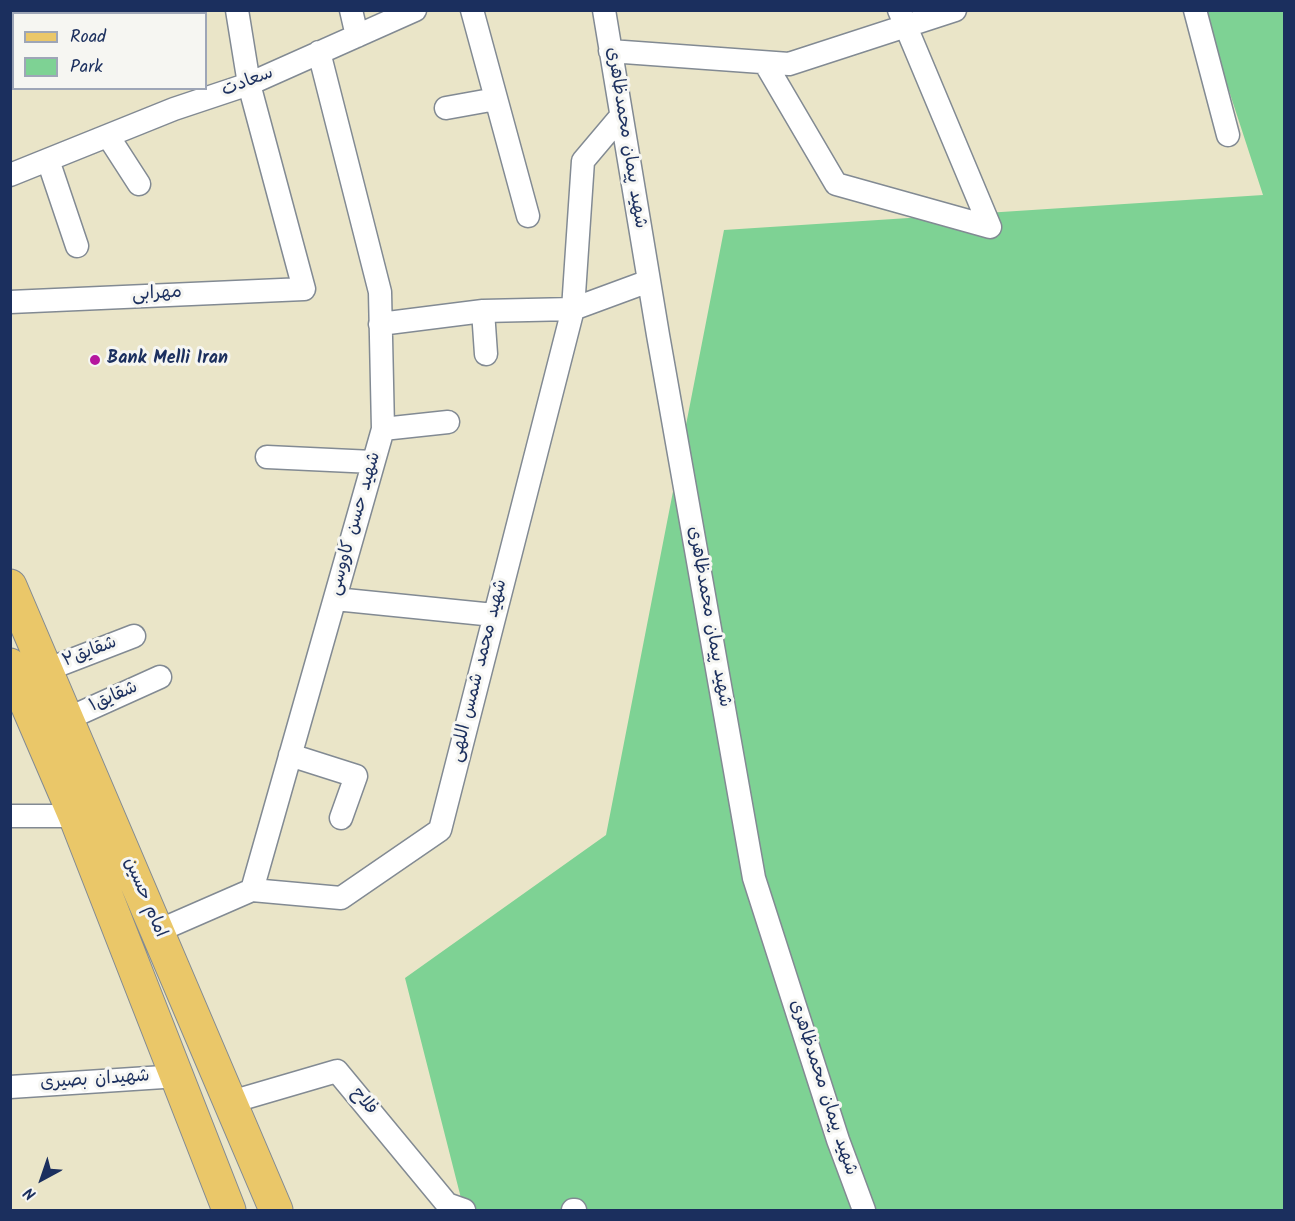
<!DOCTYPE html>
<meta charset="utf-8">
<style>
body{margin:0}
#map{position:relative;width:1295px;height:1221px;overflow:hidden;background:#eae5c8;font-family:Kalam,sans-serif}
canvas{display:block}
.frame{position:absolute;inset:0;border:12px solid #1b2f5e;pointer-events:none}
.legend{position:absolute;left:12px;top:12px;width:195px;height:78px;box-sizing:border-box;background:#f6f6f2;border:2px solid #9ea6b7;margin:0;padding:8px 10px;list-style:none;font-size:18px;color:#1b2f5e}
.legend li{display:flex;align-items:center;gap:12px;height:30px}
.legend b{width:30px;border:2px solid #9ea6b7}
.north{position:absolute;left:12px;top:1149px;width:60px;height:60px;-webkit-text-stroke:4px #f6f6f2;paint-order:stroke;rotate:220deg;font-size:16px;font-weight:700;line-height:24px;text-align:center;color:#1b2f5e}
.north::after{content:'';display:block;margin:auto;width:21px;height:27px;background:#1b2f5e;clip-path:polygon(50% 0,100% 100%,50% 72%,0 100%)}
</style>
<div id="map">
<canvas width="1295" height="1221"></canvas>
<div class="frame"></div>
<ul class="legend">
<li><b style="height:8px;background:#eac769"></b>Road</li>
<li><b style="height:16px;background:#7ed294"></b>Park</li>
</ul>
<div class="north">N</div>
</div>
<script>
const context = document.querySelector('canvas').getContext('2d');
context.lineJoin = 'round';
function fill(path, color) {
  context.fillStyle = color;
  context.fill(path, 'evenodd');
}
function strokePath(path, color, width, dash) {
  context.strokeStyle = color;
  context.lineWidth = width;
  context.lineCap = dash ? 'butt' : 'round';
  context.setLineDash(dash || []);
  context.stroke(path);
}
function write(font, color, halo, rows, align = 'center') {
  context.font = font + ' Kalam,"Playpen Sans Arabic",sans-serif';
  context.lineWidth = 6;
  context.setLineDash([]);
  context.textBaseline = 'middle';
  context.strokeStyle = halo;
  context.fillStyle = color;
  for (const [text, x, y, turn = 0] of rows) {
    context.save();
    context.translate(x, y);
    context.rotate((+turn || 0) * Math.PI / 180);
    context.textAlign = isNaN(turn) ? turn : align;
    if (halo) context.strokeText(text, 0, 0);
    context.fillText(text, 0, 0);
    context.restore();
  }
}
fill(new Path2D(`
 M1203,11H1284V1210H464L405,978L606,835L724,230L1263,195Z`), '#7ed294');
const minor = new Path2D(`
 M351,10L357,36
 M472,10L528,216
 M604,10L658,335L754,878L838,1140L864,1210
 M1195,10L1228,135
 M610,51L789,64L955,10
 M765,63L836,184L990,227L899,10
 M446,108L496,99
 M108,136L139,184
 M48,160L77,246
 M10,175L174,109L249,84L415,10
 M10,302L304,289L249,84L237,10
 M483,311L486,354
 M380,324L483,311L573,309L649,281
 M383,429L448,422
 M267,457L373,462
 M335,599L494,615
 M46,670L134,636
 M67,719L160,677
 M290,755L356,776L341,818
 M10,816H75
 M252,890L341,898L440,830L573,309L583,161L621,116
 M158,931L252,890L383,429L380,292L319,52
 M10,1087L179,1076
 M231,1102L337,1071L447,1204L464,1210
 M573,1210H575`);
const primary = new Path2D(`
 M10,586L276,1210
 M10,665L75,816L229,1210`);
strokePath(minor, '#828a93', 25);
strokePath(primary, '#828a93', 35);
strokePath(minor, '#fff', 22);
strokePath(primary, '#eac769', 33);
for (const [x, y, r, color] of [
 [95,360,6,"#b5179e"]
]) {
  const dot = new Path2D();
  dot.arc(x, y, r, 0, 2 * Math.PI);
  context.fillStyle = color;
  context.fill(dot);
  strokePath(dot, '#f6f6f2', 2);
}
write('18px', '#1b2f5e', '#f6f6f2', [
 ["سعادت",248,83,-21],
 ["شهید پیمان محمدظاهری",625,138,81],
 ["مهرابی",157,295,-3],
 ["شهید حسن کاووسی",356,524,-74],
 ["شهید پیمان محمدظاهری",708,617,80],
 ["شقایق۲",90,653,-21],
 ["شهید محمد شمس اللهی",480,671,-76],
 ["شقایق۱",114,698,-24],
 ["امام حسین",144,898,67],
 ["شهیدان بصیری",95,1081,-4],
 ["شهید پیمان محمدظاهری",822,1088,72],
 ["فلاح",363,1102,50]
]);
write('bold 18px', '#1b2f5e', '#f6f6f2', [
 ["Bank Melli Iran",107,360]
], 'left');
</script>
